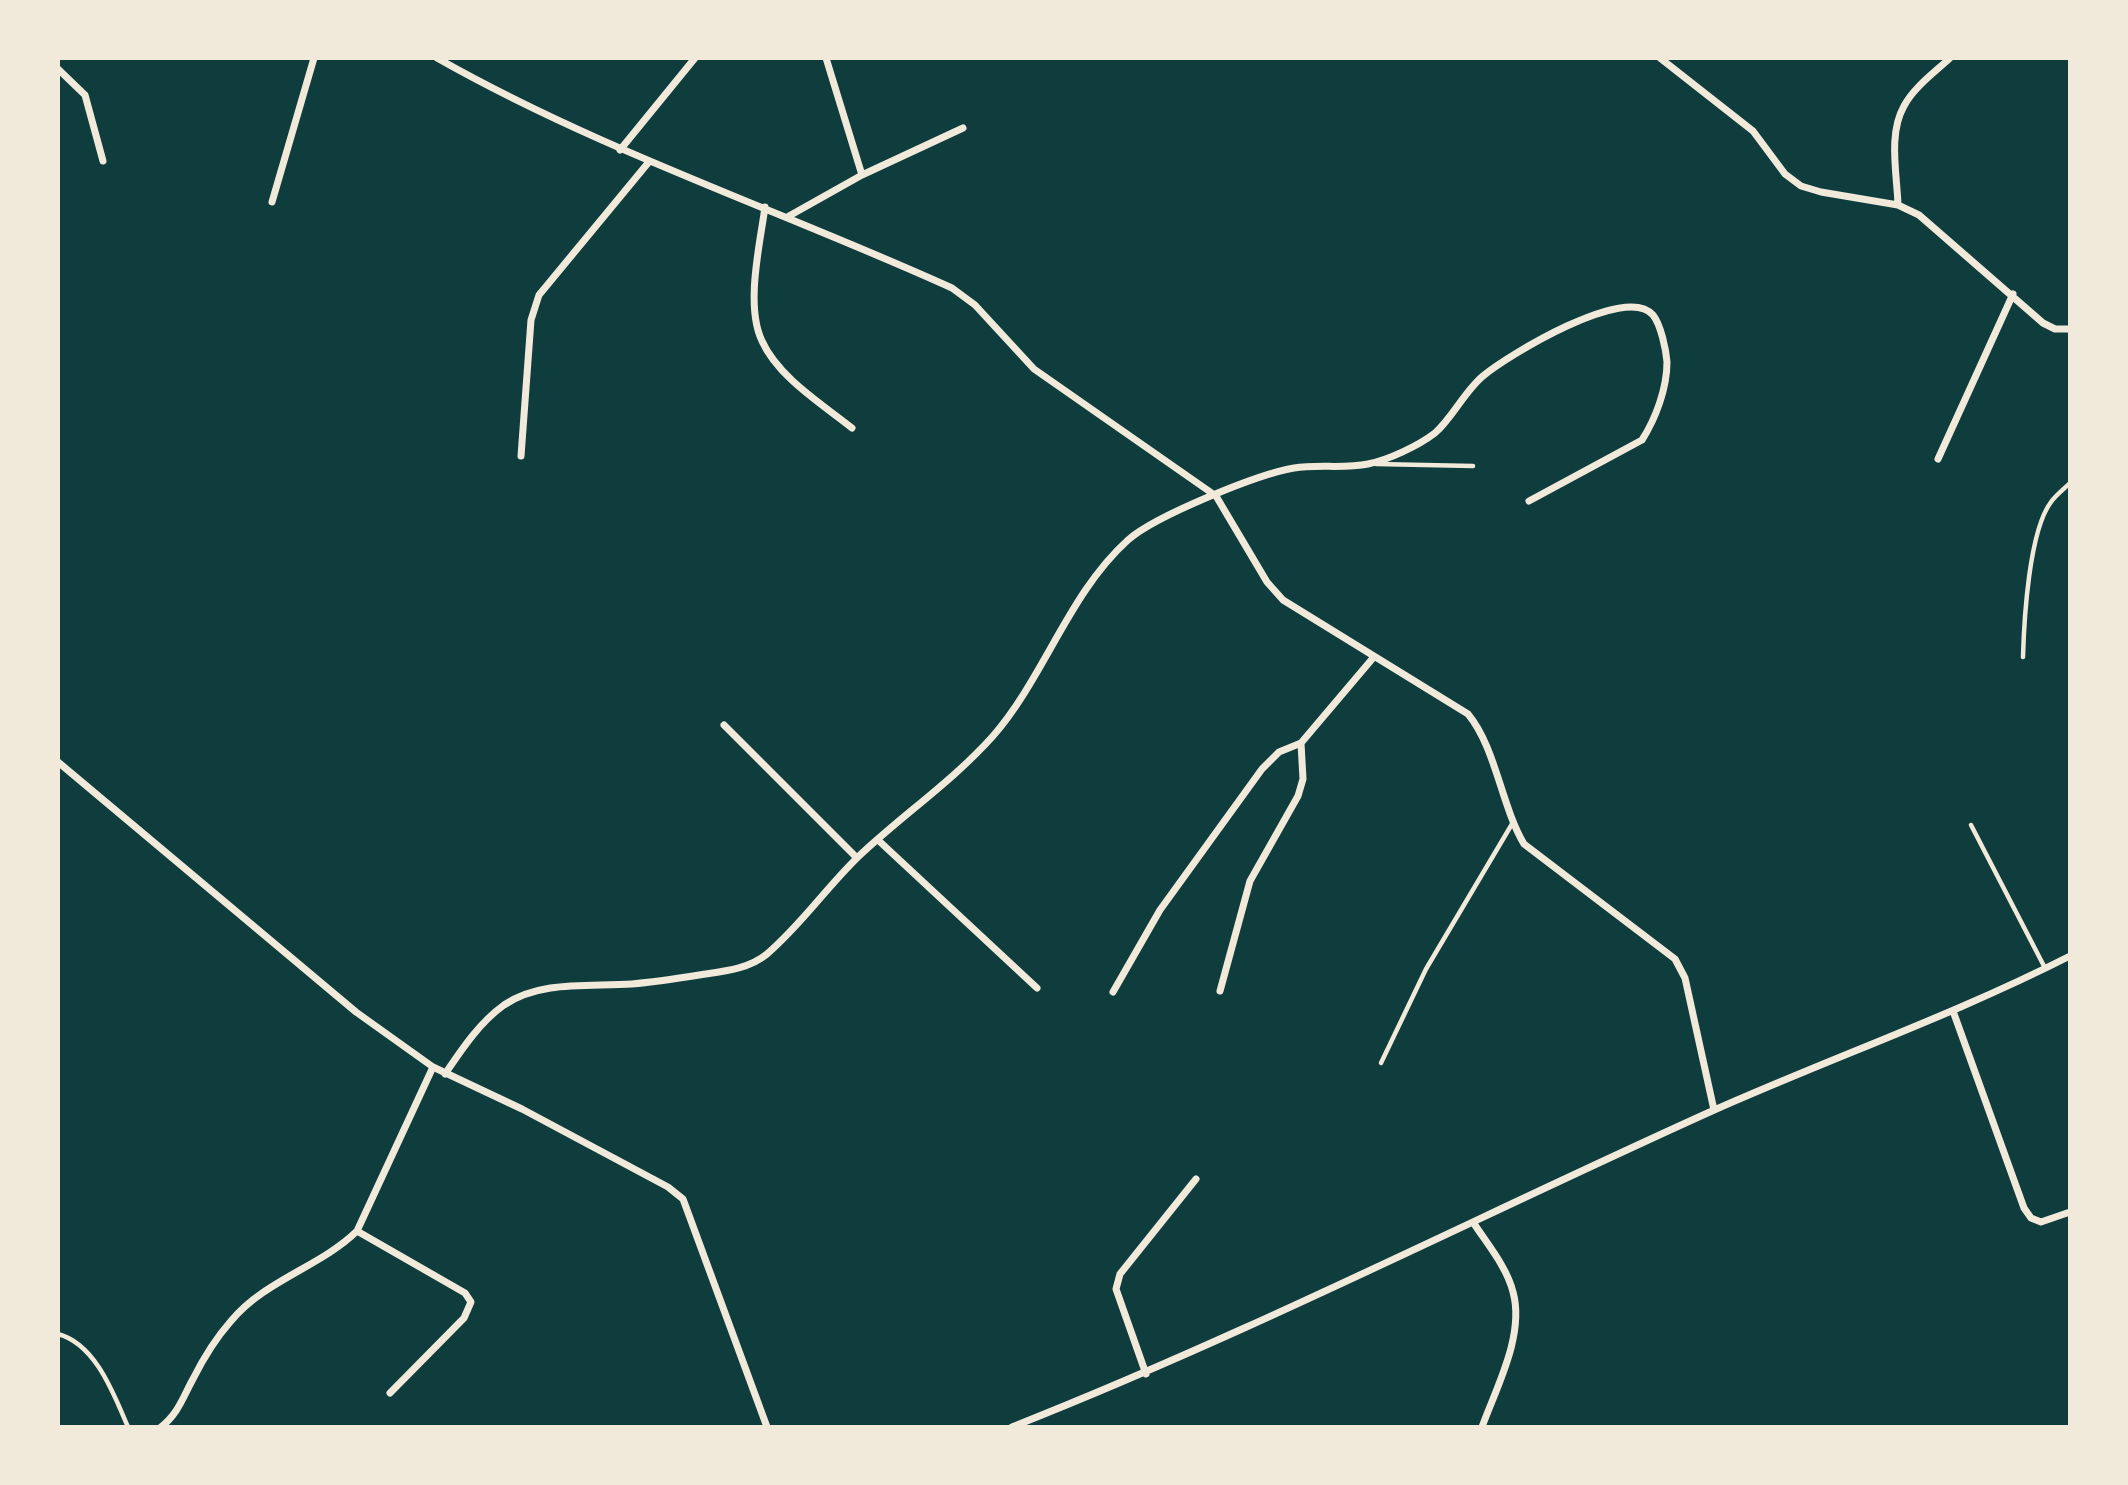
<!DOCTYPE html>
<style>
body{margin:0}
#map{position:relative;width:2128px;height:1485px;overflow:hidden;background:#0f3d3e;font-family:"Open Sans",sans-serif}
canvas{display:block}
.frame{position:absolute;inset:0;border:60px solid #f1e9da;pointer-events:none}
</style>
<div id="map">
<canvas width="2128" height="1485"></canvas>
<div class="frame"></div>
</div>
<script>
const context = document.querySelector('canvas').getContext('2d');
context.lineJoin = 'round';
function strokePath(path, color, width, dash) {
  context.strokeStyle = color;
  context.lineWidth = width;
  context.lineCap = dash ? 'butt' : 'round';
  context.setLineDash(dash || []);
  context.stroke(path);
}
strokePath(new Path2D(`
 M1376,464L1473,466
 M2023,657C2024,620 2029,531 2051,502C2056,495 2064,489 2070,483
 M1971,825L2045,968
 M1381,1063L1426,969L1512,824
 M58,1334C96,1344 114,1395 128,1427`), '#f1e9da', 4.5);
strokePath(new Path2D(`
 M437,58C601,151 780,210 952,288L975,305L1034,369L1216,496L1267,582L1283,600L1468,714C1496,748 1501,805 1524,844L1675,959L1685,978L1714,1110
 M826,58L862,175
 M1660,58L1753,131L1785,174L1801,186L1821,192L1898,205L1919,215L2043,323L2055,329H2070
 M58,69L85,95L103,161
 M620,150L695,58
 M272,202L314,58
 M1898,205C1897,174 1888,134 1904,106C1914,87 1935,72 1950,58
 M765,207C760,244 745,306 762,341C778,377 822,404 852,428
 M789,216L862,175L963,128
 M521,456L531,320L539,295L648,163
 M1938,459L2013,294
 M724,725L857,858
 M58,762L356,1012L433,1067L522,1109L668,1187L683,1199L767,1427
 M878,840L1037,988
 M1220,991L1250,881L1298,796L1303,779L1301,743
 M1113,992L1160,910L1262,769L1279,752L1301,743L1373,658
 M1953,1011L2024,1208L2031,1218L2041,1222L2070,1212
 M445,1074C462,1049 479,1023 504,1005C541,980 590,987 632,984C657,982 681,978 706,974C727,971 750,968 767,954C801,925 826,888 858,857C901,816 953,781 993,736C1045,676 1069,593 1128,540C1155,516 1258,474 1294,468C1318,464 1344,469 1368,464C1388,460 1418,446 1435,433C1453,417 1464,392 1483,376C1507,356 1626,283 1653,315C1661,325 1666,350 1667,362C1667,388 1656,418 1642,440L1529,501
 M1473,1222C1487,1244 1507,1267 1513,1292C1525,1335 1496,1388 1482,1427
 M357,1231L465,1293L471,1302L464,1318L390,1393
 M1146,1374L1116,1289L1120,1274L1196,1179
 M161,1427C178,1414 183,1397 193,1379C203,1359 216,1338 231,1321C265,1280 320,1267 357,1231L433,1067
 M1012,1427C1250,1333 1479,1216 1712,1111C1831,1058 1954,1015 2070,956`), '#f1e9da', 7);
</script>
